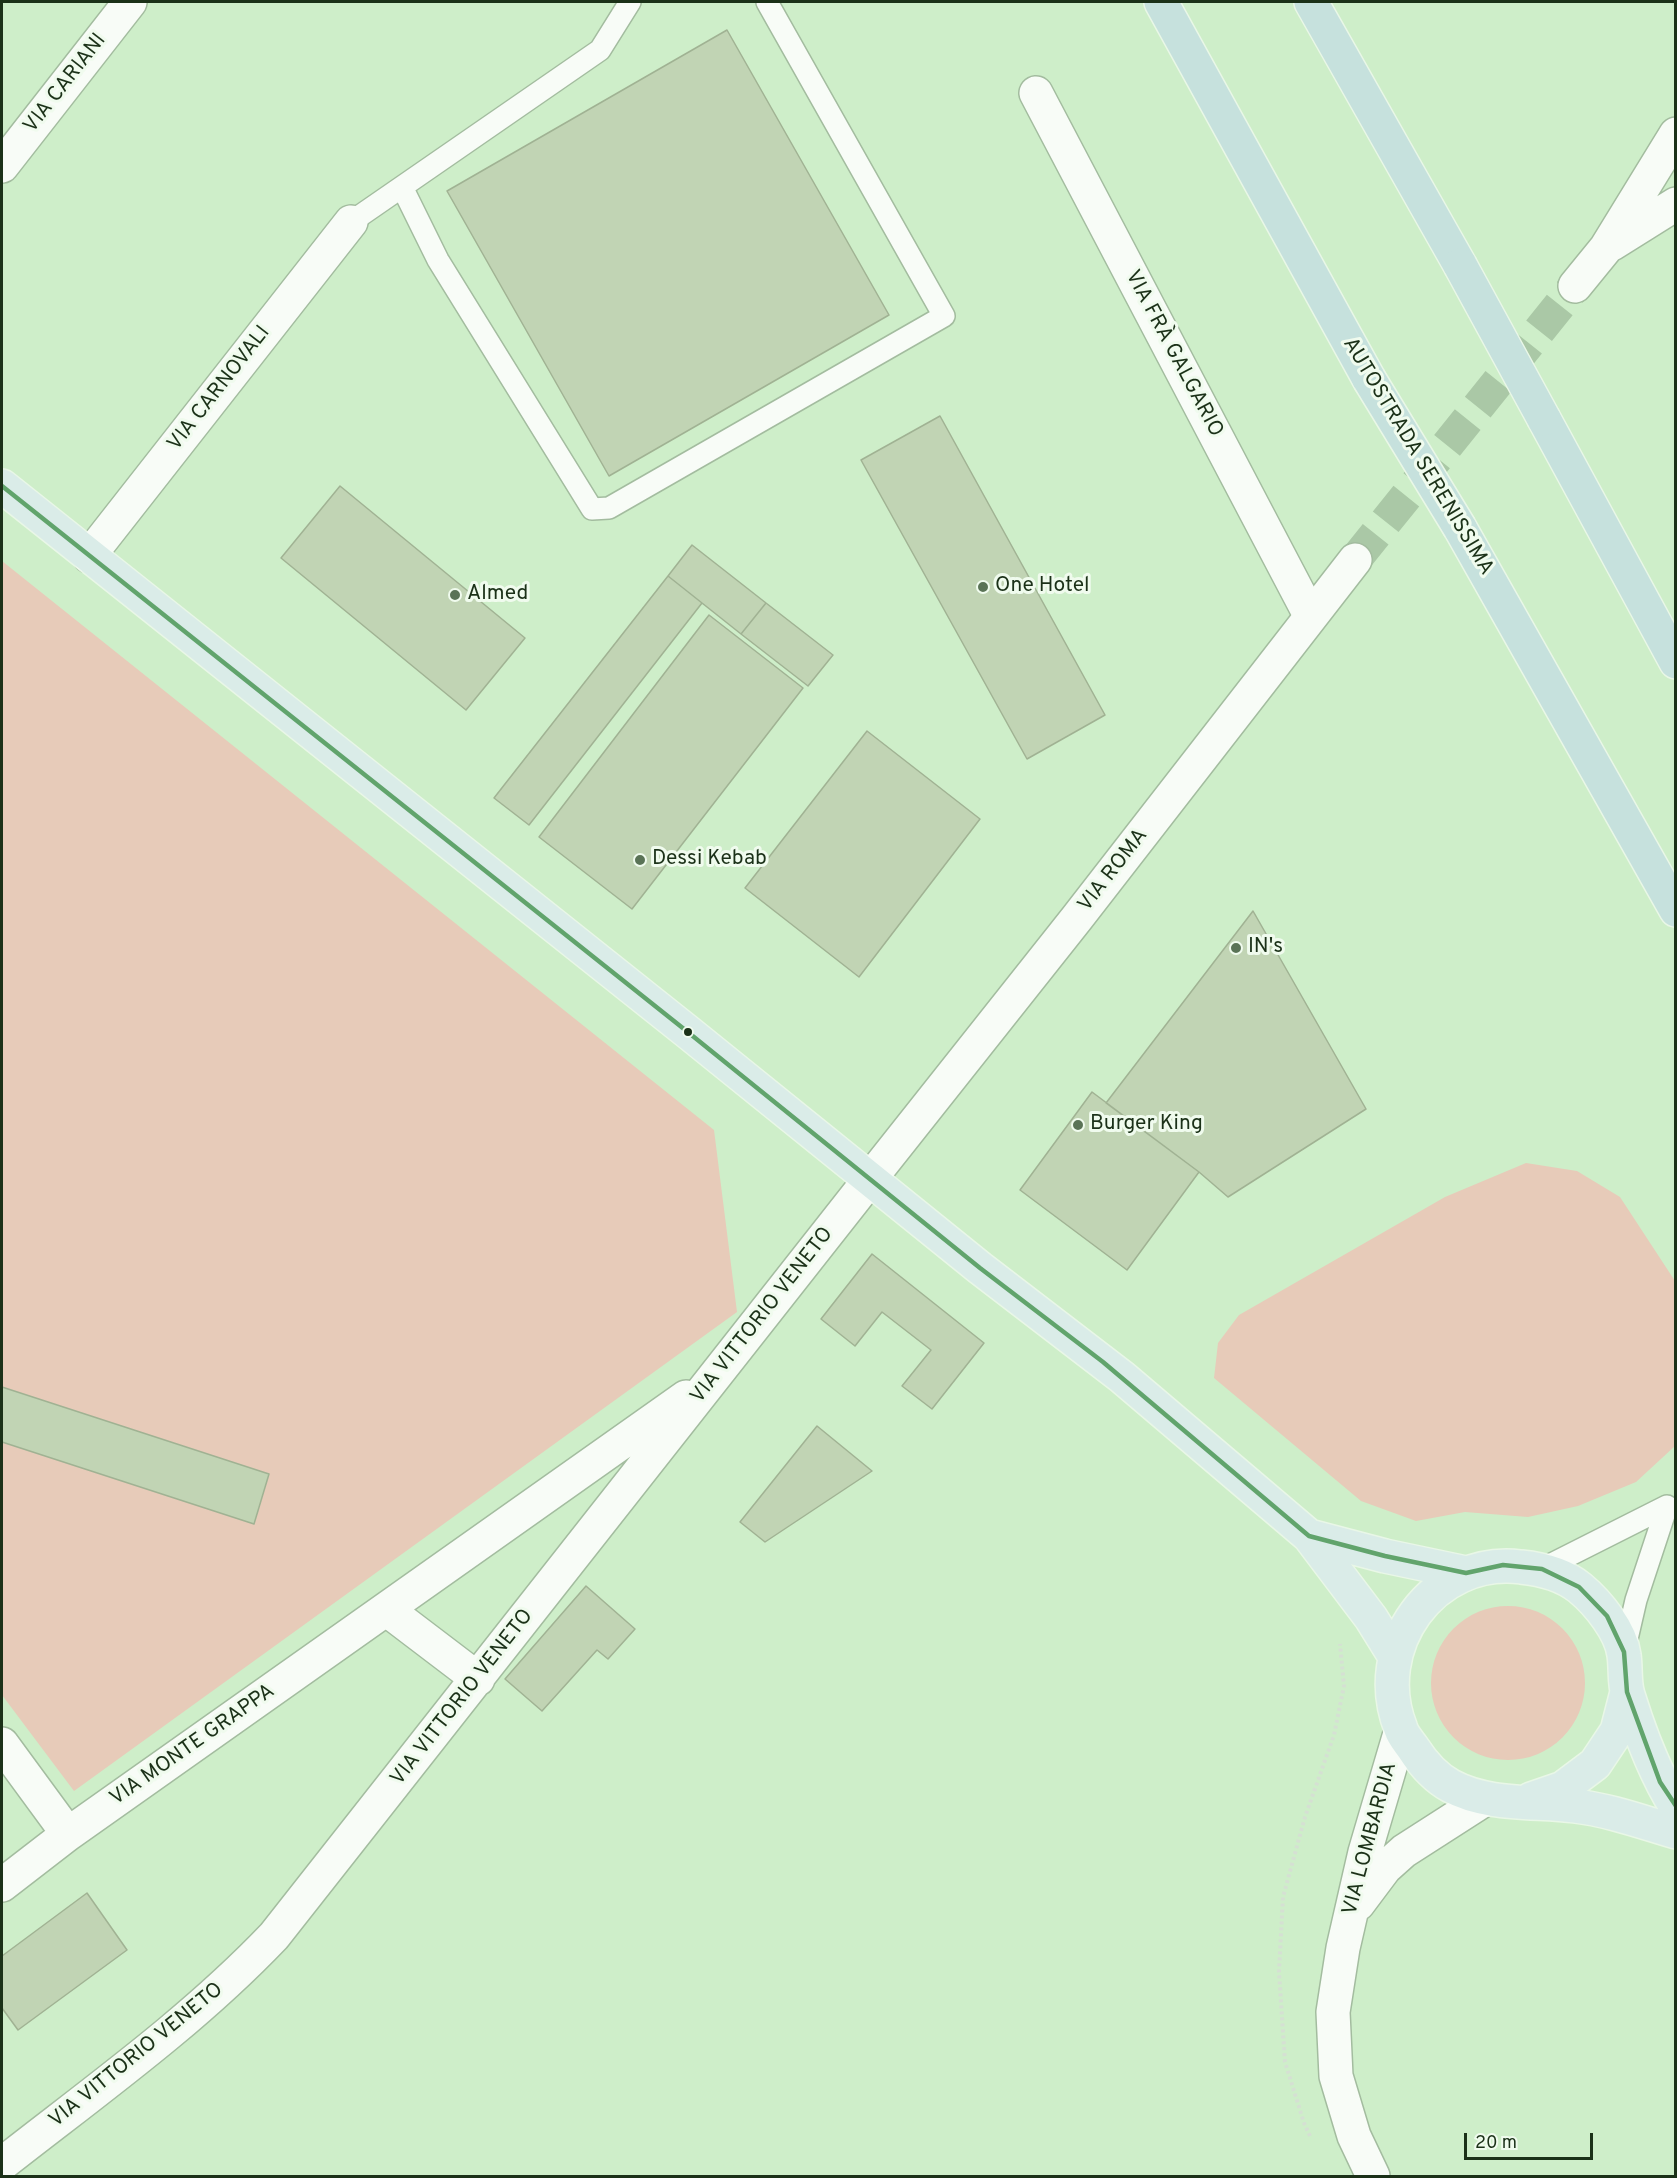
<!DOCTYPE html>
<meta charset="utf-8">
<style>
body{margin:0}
#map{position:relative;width:1677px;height:2178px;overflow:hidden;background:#ceeec9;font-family:Overpass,sans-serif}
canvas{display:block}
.frame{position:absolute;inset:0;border:3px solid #1b3118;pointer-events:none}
.scale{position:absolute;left:1464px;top:2133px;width:129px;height:27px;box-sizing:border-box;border:3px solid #1b3118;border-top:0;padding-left:8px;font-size:18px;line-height:21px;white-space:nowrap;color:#1b3118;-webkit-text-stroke:4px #f0fbee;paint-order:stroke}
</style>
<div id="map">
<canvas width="1677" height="2178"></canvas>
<div class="frame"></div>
<div class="scale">20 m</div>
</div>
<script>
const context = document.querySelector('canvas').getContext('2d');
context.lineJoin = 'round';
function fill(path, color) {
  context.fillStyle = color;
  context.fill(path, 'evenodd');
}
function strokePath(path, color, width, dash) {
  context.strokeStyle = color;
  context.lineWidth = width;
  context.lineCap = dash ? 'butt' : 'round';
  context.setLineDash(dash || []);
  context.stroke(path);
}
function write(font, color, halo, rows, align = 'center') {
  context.font = font + ' Overpass,sans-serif';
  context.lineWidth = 6;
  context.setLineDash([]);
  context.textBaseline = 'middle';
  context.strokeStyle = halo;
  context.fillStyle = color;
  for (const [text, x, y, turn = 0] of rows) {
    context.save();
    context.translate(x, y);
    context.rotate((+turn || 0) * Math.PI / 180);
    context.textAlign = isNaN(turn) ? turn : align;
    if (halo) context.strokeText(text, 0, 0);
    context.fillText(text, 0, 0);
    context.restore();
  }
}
fill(new Path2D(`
 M2,561L714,1130L737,1312L74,1791L2,1695Z
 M1526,1163L1577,1171L1620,1197L1675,1281V1446L1636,1482L1578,1506L1528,1517L1465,1512L1416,1521L1361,1501L1214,1378L1218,1343L1239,1315L1445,1197Z
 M1431 1683a77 77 0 1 1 154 0a77 77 0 1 1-154 0Z`), '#e7cbb9');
const building = new Path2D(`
 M727,30L889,315L609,476L447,191Z
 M940,416L1105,715L1027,759L861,460Z
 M340,486L525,638L466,710L281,558Z
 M692,545L766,603L741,634L668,576Z
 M668,576L702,603L529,825L494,798Z
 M766,603L833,655L808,686L741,634Z
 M709,615L803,688L632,909L539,837Z
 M867,731L980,819L859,977L745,888Z
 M1253,911L1366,1109L1228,1197L1199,1172L1106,1103Z
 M1092,1092L1199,1172L1127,1270L1020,1190Z
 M872,1254L984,1343L932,1409L902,1386L931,1350L882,1312L855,1346L821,1319Z
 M2,1387L269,1474L254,1524L2,1442Z
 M817,1426L872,1471L765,1542L740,1522Z
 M586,1586L635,1629L608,1659L597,1650L542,1711L505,1679Z
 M87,1893L127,1950L18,2030L2,2008V1956Z`);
fill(building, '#c1d4b4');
strokePath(building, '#a0b293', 1.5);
strokePath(new Path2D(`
 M1355,560L1575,286`), '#aac8a6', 33, [33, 16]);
const service = new Path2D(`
 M402,187L438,260L592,509L609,508L944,316L767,2
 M351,222L600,50L630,2
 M1542,1569L1667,1506
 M1624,1652L1636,1600L1667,1506`);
const minor = new Path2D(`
 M1036,93L1310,615
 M2,166L130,2
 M89,556L351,222
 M386,1609L478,1679
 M2,1744L68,1834
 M2,1885L68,1834L686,1397
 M1358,1904L1385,1868L1404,1851L1485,1799
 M2,2164C95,2091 192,2022 274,1936L870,1179
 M1373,2176L1354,2136L1336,2076L1333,2012L1343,1948L1365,1852L1401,1730`);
const tertiary = new Path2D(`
 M1612,244L1676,204
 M1575,286L1606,248L1676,134
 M870,1179L1077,918L1355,560`);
const primary = new Path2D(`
 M2,486L689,1033L980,1268L1122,1377L1309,1536L1371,1618L1394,1655
 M1309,1536L1385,1556L1466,1573
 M1531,1799L1563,1788L1595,1764L1617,1731L1627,1692
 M1676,1807C1654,1772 1640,1734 1628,1695C1624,1683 1626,1668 1624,1655C1621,1631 1598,1603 1580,1588C1564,1575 1541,1569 1521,1567C1433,1556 1368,1647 1401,1729C1403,1736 1409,1742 1413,1748C1422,1762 1436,1778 1451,1786C1488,1806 1534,1801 1575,1806C1609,1810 1642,1822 1676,1832`);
const motorway = new Path2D(`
 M1161,2L1369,379
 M1311,2L1460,265
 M1544,419L1676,662
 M1460,528L1676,910`);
strokePath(service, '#a3bc9f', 24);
strokePath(minor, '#a3bc9f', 36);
strokePath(tertiary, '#a3bc9f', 36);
strokePath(primary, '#e9f7e7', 36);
strokePath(motorway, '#e9f7e7', 36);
strokePath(new Path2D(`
 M1310,2136L1304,2123L1285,2062L1279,1972L1283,1897L1305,1817L1334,1735L1344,1686L1340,1644`), '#d5e0d3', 4, [3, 3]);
strokePath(service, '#f8fcf7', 21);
strokePath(minor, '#f8fcf7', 33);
strokePath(tertiary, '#f8fcf7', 33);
strokePath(primary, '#daece8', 33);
strokePath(motorway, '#c6e1dd', 33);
const motorwayBridge = new Path2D(`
 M1460,265L1544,419
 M1369,379L1460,528`);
strokePath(motorwayBridge, '#e9f7e7', 36, []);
strokePath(motorwayBridge, '#c6e1dd', 33);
strokePath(new Path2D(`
 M2,486L689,1033L980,1268L1103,1362L1309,1536L1385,1556L1466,1573L1503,1565L1542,1569L1579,1587L1607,1616L1624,1652L1627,1692L1660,1782L1676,1806`), '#61a46c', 4.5);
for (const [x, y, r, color] of [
 [983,587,6,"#5a7356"],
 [455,595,6,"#5a7356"],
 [640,860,6,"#5a7356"],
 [1236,948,6,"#5a7356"],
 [688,1032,5,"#1b3118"],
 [1078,1125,6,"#5a7356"]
]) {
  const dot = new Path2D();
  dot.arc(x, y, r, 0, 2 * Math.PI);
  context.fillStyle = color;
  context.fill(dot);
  strokePath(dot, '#f0fbee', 2);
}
write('21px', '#1b3118', '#f0fbee', [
 ["VIA CARIANI",66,84,-52],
 ["VIA FRÀ GALGARIO",1173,354,62],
 ["VIA CARNOVALI",220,389,-52],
 ["AUTOSTRADA SERENISSIMA",1417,457,59],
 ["VIA ROMA",1114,871,-52],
 ["VIA VITTORIO VENETO",763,1316,-52],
 ["VIA VITTORIO VENETO",463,1698,-52],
 ["VIA MONTE GRAPPA",193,1746,-35],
 ["VIA LOMBARDIA",1371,1839,-75],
 ["VIA VITTORIO VENETO",137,2056,-39]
]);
write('21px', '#1b3118', '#f0fbee', [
 ["One Hotel",995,587],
 ["Almed",467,595],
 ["Dessi Kebab",652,860],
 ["IN's",1248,948],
 ["Burger King",1090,1125]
], 'left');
</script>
